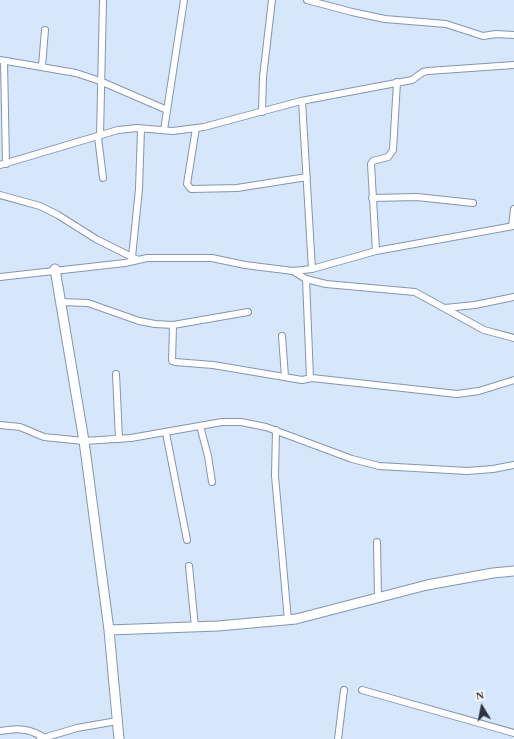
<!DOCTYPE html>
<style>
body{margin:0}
#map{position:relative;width:514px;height:739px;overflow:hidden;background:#d6e6fb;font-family:Georgia,serif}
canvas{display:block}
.north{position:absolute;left:462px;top:687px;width:40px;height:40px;-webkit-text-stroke:3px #fff;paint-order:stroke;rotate:350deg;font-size:11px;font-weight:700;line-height:16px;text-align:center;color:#2d343f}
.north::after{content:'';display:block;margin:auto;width:14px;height:18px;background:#2d343f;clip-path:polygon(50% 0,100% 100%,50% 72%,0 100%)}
</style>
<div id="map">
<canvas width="514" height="739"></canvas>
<div class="north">N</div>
</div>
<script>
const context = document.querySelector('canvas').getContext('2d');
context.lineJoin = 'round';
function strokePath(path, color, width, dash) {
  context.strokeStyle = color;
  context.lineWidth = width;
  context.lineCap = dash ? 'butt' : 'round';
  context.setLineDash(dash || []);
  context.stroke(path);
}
const street = new Path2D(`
 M307,0L352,12L385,19L446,24L483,36L496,34L514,35
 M0,60L76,73L100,81L167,110
 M4,61L6,164
 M42,66L45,30
 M302,101L312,269
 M262,112L263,77L272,0
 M196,128L187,184L191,189L237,188L307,177
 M164,130L184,0
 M100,136L103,0
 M98,137L103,178
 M0,165L118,130L137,128L173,131L204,127L301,101L412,80L423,72L428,71L514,65
 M0,195L40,206L58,215L96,239L138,260
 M372,198L417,197L473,203
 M512,226L514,209
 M376,251L371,164L373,161L388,157L393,150L397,82
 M132,257L139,189L141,129
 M293,271L306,279L326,284L415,292L484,330L514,338
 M0,277L125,263L147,258H212L245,265L293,271L312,269L376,251L514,226
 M306,279L310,378
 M60,302L88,303L139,321L155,324L173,325L248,312
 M445,308L475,305L514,297
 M173,325L172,361L175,362L213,365L302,380L312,378L457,394L479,391L514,380
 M282,336L285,377
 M116,374L119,439
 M0,425L20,427L44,437L84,441L131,438L222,422H241L266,427L352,459L379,466L467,471L493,469L514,465
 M200,426L208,456L212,482
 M276,430L275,476L288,620
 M166,433L187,540
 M377,542L378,598
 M189,566L195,627
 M362,690L514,733
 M0,731C19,728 30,728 46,739
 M40,739L77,728L117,721
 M338,739L344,690`);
const secondary = new Path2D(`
 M55,269L84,441L109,630L119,739
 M109,630L218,626L296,619L427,585L493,573L514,571`);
strokePath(street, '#8496ae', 8);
strokePath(secondary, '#8496ae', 11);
strokePath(street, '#fff', 6);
strokePath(secondary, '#fff', 9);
</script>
